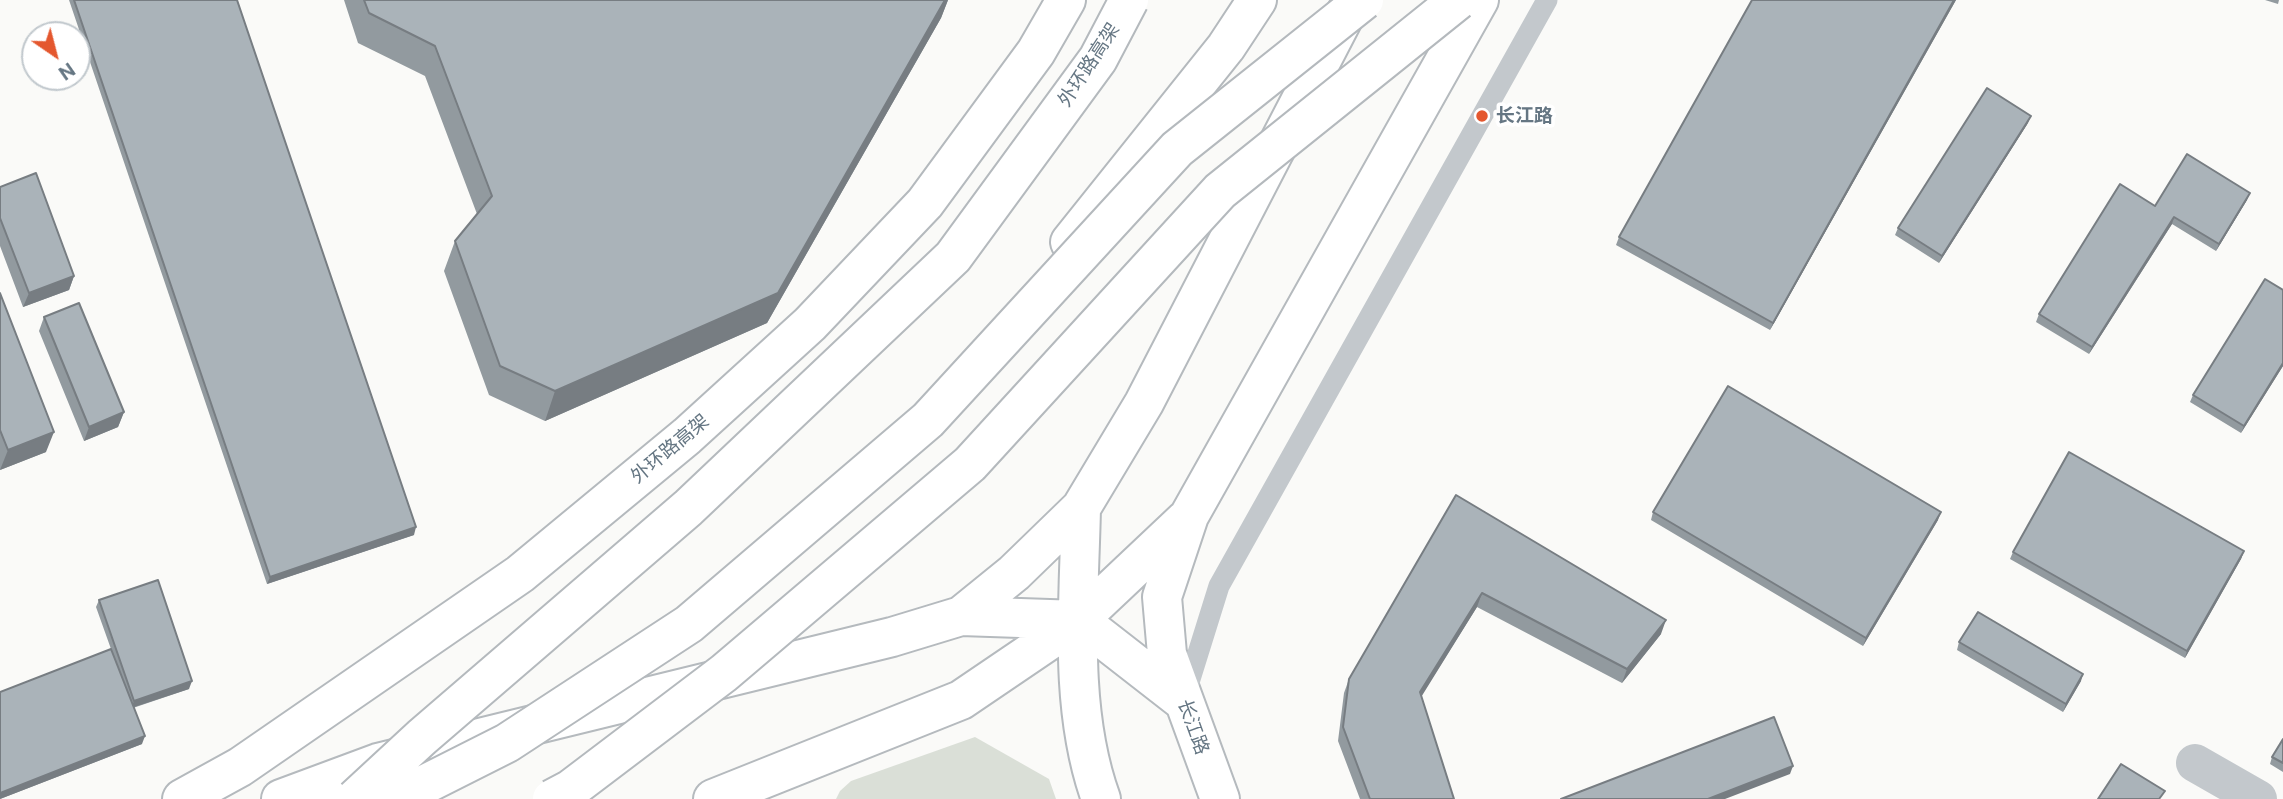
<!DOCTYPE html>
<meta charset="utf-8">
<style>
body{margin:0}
#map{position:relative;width:2283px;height:799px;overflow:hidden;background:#fafaf8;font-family:"Public Sans",sans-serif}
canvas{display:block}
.north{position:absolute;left:21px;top:21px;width:70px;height:70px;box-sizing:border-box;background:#fff;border:2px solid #c1c8cd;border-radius:50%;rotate:145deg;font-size:19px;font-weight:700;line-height:28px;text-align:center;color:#657683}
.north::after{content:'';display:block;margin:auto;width:24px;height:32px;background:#e4572e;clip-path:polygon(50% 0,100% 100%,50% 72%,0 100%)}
</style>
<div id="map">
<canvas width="2283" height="799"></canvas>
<div class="north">N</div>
</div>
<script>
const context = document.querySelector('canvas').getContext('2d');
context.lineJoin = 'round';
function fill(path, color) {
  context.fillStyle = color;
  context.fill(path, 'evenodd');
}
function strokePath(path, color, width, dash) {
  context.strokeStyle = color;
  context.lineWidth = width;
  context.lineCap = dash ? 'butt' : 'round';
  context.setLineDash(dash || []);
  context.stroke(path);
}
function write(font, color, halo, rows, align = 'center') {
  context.font = font + ' "Public Sans","Noto Sans SC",sans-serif';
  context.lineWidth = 7;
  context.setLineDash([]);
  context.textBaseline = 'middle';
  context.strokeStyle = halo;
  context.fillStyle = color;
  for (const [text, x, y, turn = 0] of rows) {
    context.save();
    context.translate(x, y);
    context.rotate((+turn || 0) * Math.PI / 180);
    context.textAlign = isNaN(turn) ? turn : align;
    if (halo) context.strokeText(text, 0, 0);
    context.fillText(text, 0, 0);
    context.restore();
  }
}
fill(new Path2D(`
 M975,737L1049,779L1056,799H836L840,791L851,781Z`), '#dadfd7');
const primary = new Path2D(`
 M1081,508C1079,604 1068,708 1101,799
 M961,616L1079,620L1183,701
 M281,799L378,763L892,637L961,616L1014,573L1081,508L1144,403L1347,11
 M713,799L961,700L1079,620L1185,520
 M1220,799L1167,654L1162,597L1189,516L1479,0`);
const highway = new Path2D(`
 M1070,242L1226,47L1257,0
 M182,799L240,767L520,574L687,436L810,324L925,203L1036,52L1066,0`);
strokePath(primary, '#b5babe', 42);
strokePath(highway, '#b4b9bd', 42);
strokePath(new Path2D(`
 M1185,695L1219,586L1547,0`), '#c3c8cc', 21);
strokePath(new Path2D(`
 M2195,763L2258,799`), '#c3c8cc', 38);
strokePath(primary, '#fff', 38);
strokePath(highway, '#fff', 38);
const highwayBridge = new Path2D(`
 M355,799L422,737L688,508L953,257L1098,59L1129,0
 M396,799L507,743L689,624L928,420L1177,149L1364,0
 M552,799L571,789L724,673L970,464L1220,191L1458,0`);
strokePath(highwayBridge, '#b4b9bd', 42, []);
strokePath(highwayBridge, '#fff', 38);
fill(new Path2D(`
 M69,0H237L414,535L267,584Z
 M344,0H948L941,18L767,323L545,421L489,395L444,271L455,241L477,214L425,76L358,43Z
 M1752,0H1956L1770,330L1616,245L1619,237Z
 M2265,0H2279L2278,4Z
 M2028,123L1939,263L1895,235L1898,228Z
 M0,187L74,276L69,290L23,307L0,246Z
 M2247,200L2216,251L2172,224L2089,354L2036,322L2039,314L2155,206Z
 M2283,290V366L2241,433L2190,402L2193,395Z
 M0,293L46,452L0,470Z
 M44,317L124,412L118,427L84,441L39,331Z
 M1456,495L1661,634L1622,683L1477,607L1421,696L1454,799H1360L1338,741L1344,693L1349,679Z
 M1653,512L1938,520L1863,646L1651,520Z
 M2244,551L2241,559L2185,658L2010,559L2013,552Z
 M99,600L189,689L133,708L142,744L0,799V692L111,649L96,607Z
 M1959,642L2081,681L2063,712L1957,650Z
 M2283,739V772L2270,764L2272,757Z`), '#929a9f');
fill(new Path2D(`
 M945,0H948L941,18L767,323L545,421L555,391Z
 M1954,0H1956L1770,330L1773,323Z
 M2031,116L2028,123L1939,263L1942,256Z
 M2250,193L2247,200L2216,251L2219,244Z
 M2174,217L2172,224L2089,354L2092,347Z
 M74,276L69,290L23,307L29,293Z
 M2283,363V366L2241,433L2244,426Z
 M124,412L118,427L84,441L89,427Z
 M54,432L46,452L0,470L8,450Z
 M1941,512L1938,520L1863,646L1866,638Z
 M416,527L414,535L267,584L270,577Z
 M2244,551L2241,559L2185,658L2187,651Z
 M1482,593L1477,607L1415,707L1420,692Z
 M1666,620L1661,634L1622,683L1627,669Z
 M2083,674L2081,681L2063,712L2066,704Z
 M192,681L189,689L131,708L134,701Z
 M145,736L142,744L0,799V793Z
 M1793,766L1790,774L1725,799H1708Z`), '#777d82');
const building = new Path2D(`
 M74,0H237L416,527L270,577Z
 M364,0H945L778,293L555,391L500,366L455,241L492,196L435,46L369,13Z
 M1752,0H1954L1773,323L1619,237Z
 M1987,88L2031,116L1942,256L1898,228Z
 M2187,154L2250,193L2219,244L2174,217L2092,347L2039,314L2120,184L2155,206Z
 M36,173L74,276L29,293L0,218V187Z
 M2265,279L2283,290V363L2244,426L2193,395Z
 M0,293L54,432L8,450L0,430Z
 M79,303L124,412L89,427L44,317Z
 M1728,386L1941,512L1866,638L1653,512Z
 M2069,452L2244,551L2187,651L2013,552Z
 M1456,495L1666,620L1627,669L1482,593L1420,692L1454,799H1370L1343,727L1349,679Z
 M158,580L192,681L134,701L99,600Z
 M1978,612L2083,674L2066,704L1959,642Z
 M111,649L145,736L0,793V692Z
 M1774,717L1793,766L1708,799H1561Z
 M2283,739V763L2272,757Z
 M2121,764L2165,791L2159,799H2098Z`);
fill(building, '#aab3b9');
strokePath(building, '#777d82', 2);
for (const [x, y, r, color] of [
 [1482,116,7,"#e4572e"]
]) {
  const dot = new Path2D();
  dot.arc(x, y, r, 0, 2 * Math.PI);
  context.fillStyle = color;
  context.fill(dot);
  strokePath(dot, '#fff', 2.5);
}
write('19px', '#657683', '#fff', [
 ["外环路高架",1089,65,-57],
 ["外环路高架",670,449,-40],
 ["长江路",1193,727,70]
]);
write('bold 19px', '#657683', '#fff', [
 ["长江路",1496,116]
], 'left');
</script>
